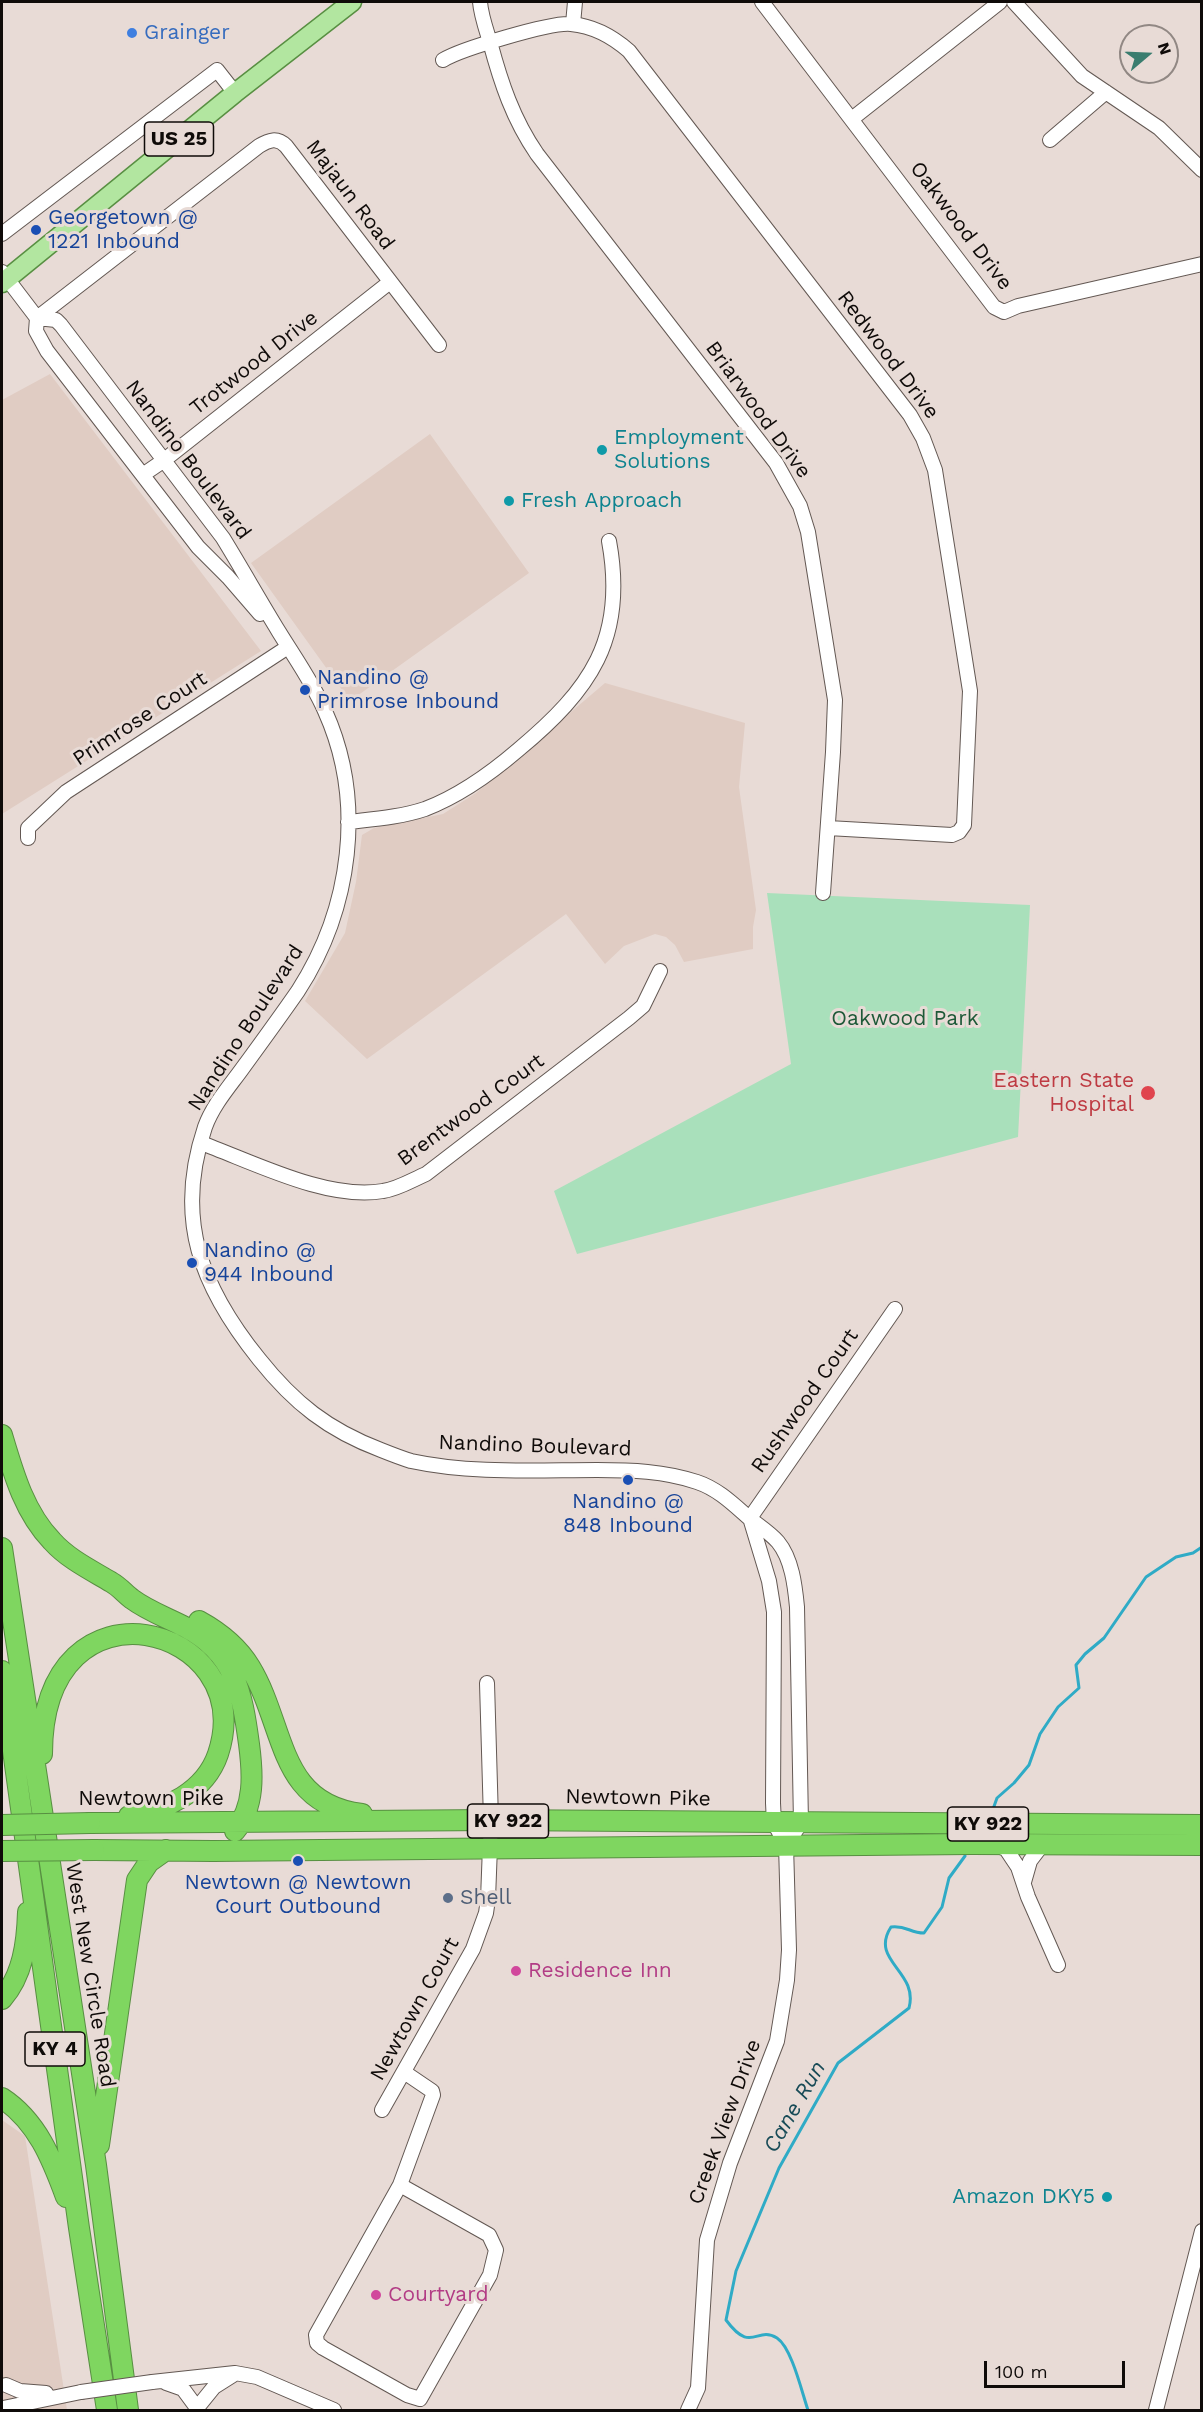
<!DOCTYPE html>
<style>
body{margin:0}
#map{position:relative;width:1203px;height:2412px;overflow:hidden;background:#e8dbd6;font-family:"Work Sans",sans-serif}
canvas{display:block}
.frame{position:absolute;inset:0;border:3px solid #0f0b09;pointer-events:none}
.north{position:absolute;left:1119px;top:24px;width:60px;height:60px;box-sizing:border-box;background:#e8dbd6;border:2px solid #918884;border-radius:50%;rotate:71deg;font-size:16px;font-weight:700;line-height:24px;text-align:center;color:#0f0b09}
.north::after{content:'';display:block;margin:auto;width:21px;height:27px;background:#3a7d6f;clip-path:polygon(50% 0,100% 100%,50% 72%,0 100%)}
.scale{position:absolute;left:984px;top:2361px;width:141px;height:27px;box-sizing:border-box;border:3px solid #0f0b09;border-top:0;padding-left:8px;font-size:18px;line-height:21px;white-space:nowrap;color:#0f0b09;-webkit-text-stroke:4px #e8dbd6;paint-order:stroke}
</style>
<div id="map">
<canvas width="1203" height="2412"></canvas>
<div class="frame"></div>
<div class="north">N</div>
<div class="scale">100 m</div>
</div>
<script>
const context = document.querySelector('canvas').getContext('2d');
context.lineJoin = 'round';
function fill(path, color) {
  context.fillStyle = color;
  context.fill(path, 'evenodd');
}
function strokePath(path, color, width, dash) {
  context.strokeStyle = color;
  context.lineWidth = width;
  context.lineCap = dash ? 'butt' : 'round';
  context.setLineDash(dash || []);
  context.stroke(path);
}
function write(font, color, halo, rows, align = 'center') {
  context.font = font + ' "Work Sans",sans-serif';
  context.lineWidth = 6;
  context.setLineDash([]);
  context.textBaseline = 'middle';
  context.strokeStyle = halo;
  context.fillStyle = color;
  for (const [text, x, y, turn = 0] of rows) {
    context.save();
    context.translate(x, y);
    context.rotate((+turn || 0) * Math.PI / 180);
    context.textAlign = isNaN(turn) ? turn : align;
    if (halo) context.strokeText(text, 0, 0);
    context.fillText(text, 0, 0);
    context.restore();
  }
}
fill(new Path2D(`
 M50,374L261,651L2,814V400Z
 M430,434L529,573L350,701L251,563Z
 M605,683L745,723L739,787L756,910L753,927V949L684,962L675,945L666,937L655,934L624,946L605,964L566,914L367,1059L305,1001L345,933L356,882L362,835L374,828L443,814L476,793Z
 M2,2120L25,2136L67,2410H2Z`), '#e0ccc3');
fill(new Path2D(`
 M767,893L1030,905L1018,1137L577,1254L554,1191L791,1064Z`), '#a9e0bb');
strokePath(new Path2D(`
 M992,1812L997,1798L1014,1783L1029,1765L1040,1734L1058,1707L1079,1688L1076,1665L1085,1654L1104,1638L1146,1577L1176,1557L1193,1553L1202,1547
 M808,2410C802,2393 792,2348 777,2338C756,2325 752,2355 726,2320L736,2271L779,2168L838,2063L909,2008C919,1971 869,1961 891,1927C906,1925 910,1933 924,1933L942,1907L949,1878L965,1856`), '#2fabc6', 3);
const minor = new Path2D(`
 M480,2C481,15 486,29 490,42C501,83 513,119 537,154L776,463L800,506L808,532L835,700L833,752L823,893
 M762,2L994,307L1004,312L1018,306L1202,264
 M1014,2L1082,76L1159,128L1202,170
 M573,24L575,2
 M443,60C461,49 551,22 571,24C593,26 613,37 629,51L910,415L923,438L935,470L970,691L964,825L959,832L952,835L828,828
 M853,118L1000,2
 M1050,140L1106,92
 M2,234L217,70L235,93
 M2,272L37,318L36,331L47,351L198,547L228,577L260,614
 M37,318L56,320L61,325L223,538C242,569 260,601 279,632C295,658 313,683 325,711C366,802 351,909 298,991C280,1017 261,1043 242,1069C229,1087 213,1105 205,1127C174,1219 201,1287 259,1359C294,1403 328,1430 381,1450C391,1454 401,1458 411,1461C471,1474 536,1470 597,1470C631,1470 664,1471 697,1482C718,1489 733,1504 749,1518C759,1526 769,1532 778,1542C792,1559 795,1586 797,1607L801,1823L786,1845
 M37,318L259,146C269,140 277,137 286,146L439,345
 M144,474L163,461L390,282
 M348,822C374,819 401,817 425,809C459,796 490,774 518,750C590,690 627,639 609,541
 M28,838V828L66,792L288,647
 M201,1143C253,1162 328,1201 383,1191C398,1189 412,1180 426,1174L629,1018L643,1006L660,971
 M750,1518L895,1309
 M995,1845L1006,1849L1018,1867L1028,1897L1058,1965
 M1024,1882L1030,1861L1043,1844
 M382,2110L473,1949L486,1913L488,1899L491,1820L487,1683
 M400,2185L489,2235L496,2250L490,2275L420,2399L407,2395L323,2348L317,2343L316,2335L400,2185L433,2095L432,2091L404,2072
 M152,2382L235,2373L257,2377L334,2410
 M166,2383L183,2389L197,2408L214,2387L233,2375
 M6,2385L20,2391L46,2393
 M3,2408L81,2392
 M688,2410L698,2388L707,2240L730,2163L777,2041L787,1980L789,1950L786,1845L774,1823L773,1803L774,1612L769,1581L750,1518
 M1156,2410L1202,2231`);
const major = new Path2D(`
 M2,283L235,93L352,2`);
const highway = new Path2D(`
 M2,1435C13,1472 24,1512 52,1541C68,1559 91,1570 111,1582C120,1587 125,1594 132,1599C148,1611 168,1618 185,1627C235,1653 242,1692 249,1744C253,1774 255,1806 235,1831
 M2,1548L96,2165L128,2410
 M199,1621C219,1632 238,1647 250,1667C286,1726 277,1804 362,1814
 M2,1671L79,2228L107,2410
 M42,1754C42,1566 261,1625 218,1754C205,1792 166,1810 129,1816
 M90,1823L491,1820L1202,1825
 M94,1850L213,1851L972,1844L1202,1845
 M2,1999C23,1975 27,1943 28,1912
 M2,2098C37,2121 52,2159 66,2197
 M99,2145L137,1880L149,1862L166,1850`);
strokePath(minor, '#635853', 16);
strokePath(major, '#588f42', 21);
strokePath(highway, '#588f42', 22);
strokePath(minor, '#fff', 14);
strokePath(major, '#b2e6a0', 18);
strokePath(highway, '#7fd660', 20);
const minorBridge = new Path2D(`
 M81,2392L152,2382`);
const highwayBridge = new Path2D(`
 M2,1825L90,1823
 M2,1851L94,1850`);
strokePath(minorBridge, '#635853', 16, []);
strokePath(highwayBridge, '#588f42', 22, []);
strokePath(minorBridge, '#fff', 14);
strokePath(highwayBridge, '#7fd660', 20);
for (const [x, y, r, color] of [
 [132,33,6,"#3f7fe0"],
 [36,230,6,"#1a4fb4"],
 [602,450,6,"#0f9aa8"],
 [509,501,6,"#0f9aa8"],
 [305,690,6,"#1a4fb4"],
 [1148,1093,8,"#e0444e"],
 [192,1263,6,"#1a4fb4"],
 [628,1480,6,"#1a4fb4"],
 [298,1861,6,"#1a4fb4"],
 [448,1898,6,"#5c6f8a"],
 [516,1971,6,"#d1479c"],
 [1107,2197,6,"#0f9aa8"],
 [376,2295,6,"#d1479c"]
]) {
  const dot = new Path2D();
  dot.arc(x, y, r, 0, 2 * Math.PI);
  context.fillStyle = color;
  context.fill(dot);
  strokePath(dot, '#e8dbd6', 2);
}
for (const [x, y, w] of [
 [179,139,69],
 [508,1821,81],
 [988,1824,81],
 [55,2049,60]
]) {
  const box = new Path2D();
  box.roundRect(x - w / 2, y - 17, w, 34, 4.5);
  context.fillStyle = '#e8dbd6';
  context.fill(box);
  strokePath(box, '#0f0b09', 1.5);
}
write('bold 20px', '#0f0b09', null, [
 ["US 25",179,139],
 ["KY 922",508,1821],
 ["KY 922",988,1824],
 ["KY 4",55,2049]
]);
write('21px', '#366cbe', '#e8dbd6', [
 ["Grainger",144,33]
], 'left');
write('21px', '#0f0b09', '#e8dbd6', [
 ["Majaun Road",350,195,53],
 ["Oakwood Drive",961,226,53],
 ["Redwood Drive",888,355,53],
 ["Trotwood Drive",254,363,-38],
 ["Briarwood Drive",758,410,54],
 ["Nandino Boulevard",188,460,53],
 ["Primrose Court",140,719,-33],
 ["Nandino Boulevard",246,1028,-57],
 ["Brentwood Court",471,1110,-36],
 ["Rushwood Court",805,1401,-55],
 ["Nandino Boulevard",535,1446,2],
 ["Newtown Pike",638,1798,1],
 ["Newtown Pike",151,1799],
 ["West New Circle Road",90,1975,81],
 ["Newtown Court",415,2009,-61],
 ["Creek View Drive",725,2122,-70]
]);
write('21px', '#164399', '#e8dbd6', [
 ["Georgetown @",48,218],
 ["1221 Inbound",48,242],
 ["Nandino @",317,678],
 ["Primrose Inbound",317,702],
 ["Nandino @",204,1251],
 ["944 Inbound",204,1275],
 ["Nandino @",628,1502,"center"],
 ["848 Inbound",628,1526,"center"],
 ["Newtown @ Newtown",298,1883,"center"],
 ["Court Outbound",298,1907,"center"]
], 'left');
write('21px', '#0d838f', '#e8dbd6', [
 ["Employment",614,438],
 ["Solutions",614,462],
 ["Fresh Approach",521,501],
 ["Amazon DKY5",1095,2197,"right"]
], 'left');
write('21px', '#1d5937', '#e8dbd6', [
 ["Oakwood Park",905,1019]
]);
write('21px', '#be3a42', '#e8dbd6', [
 ["Eastern State",1134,1081],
 ["Hospital",1134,1105]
], 'right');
write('21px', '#4e5e75', '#e8dbd6', [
 ["Shell",460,1898]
], 'left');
write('21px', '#b23c85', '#e8dbd6', [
 ["Residence Inn",528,1971],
 ["Courtyard",388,2295]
], 'left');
write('italic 22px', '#184b57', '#e8dbd6', [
 ["Cane Run",795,2107,-60]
]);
</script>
